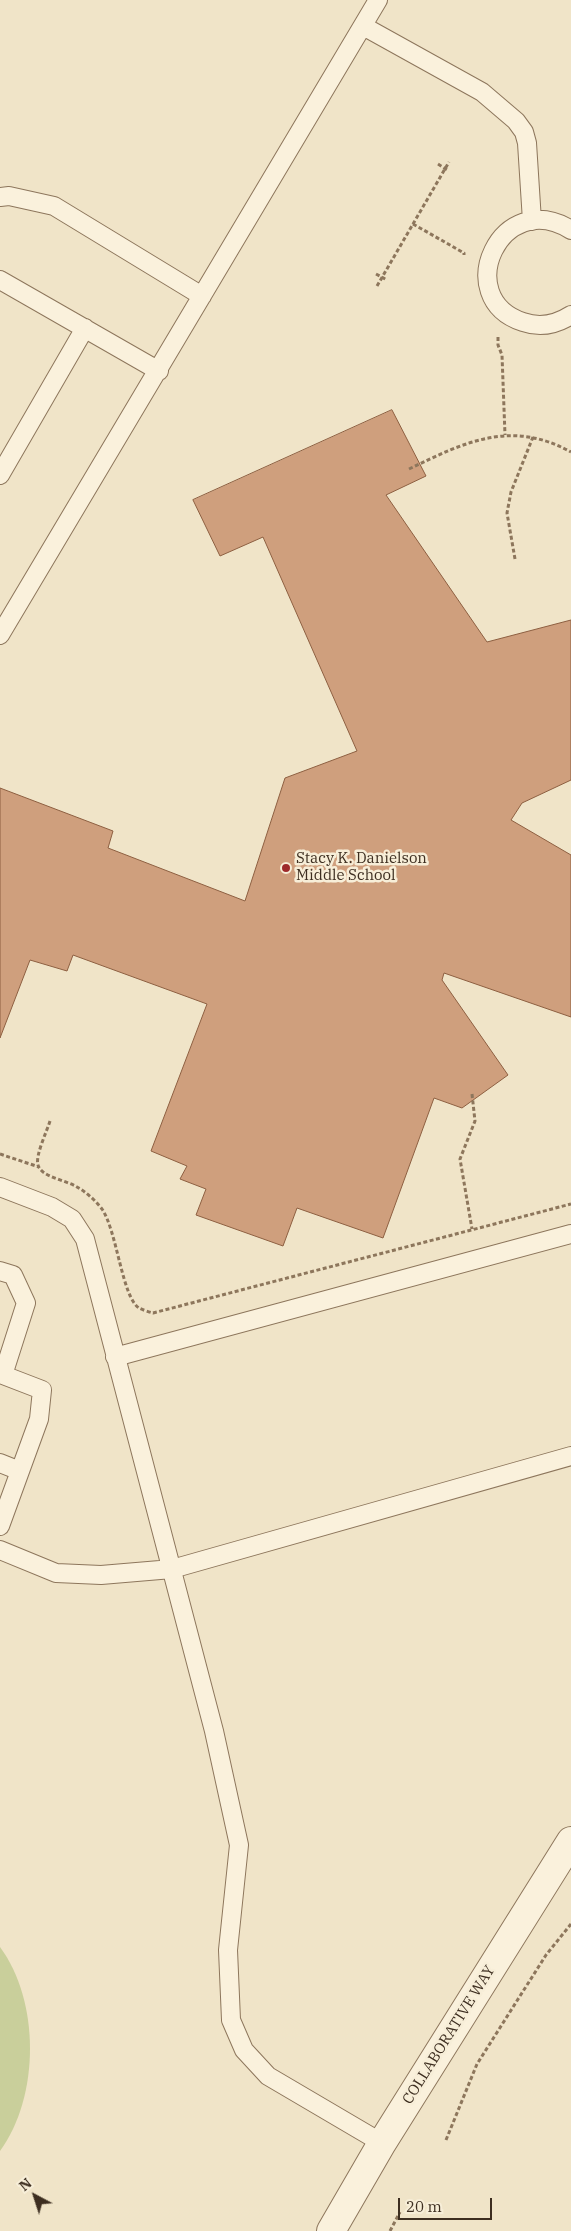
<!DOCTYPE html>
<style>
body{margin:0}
#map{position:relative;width:571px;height:2231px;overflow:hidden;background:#f0e4c8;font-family:"IBM Plex Serif",serif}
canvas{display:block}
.north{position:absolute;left:10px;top:2171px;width:50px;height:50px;-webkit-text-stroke:4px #f7eed8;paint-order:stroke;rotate:320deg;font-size:14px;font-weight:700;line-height:20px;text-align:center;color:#3d2e20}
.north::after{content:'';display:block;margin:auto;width:18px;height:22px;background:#3d2e20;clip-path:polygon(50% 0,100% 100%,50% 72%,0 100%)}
.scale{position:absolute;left:398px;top:2198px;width:94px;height:22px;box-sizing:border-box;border:2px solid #3d2e20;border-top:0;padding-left:6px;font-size:15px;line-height:18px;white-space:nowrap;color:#3d2e20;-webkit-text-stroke:4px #f7eed8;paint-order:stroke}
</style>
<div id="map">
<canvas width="571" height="2231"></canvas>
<div class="north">N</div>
<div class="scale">20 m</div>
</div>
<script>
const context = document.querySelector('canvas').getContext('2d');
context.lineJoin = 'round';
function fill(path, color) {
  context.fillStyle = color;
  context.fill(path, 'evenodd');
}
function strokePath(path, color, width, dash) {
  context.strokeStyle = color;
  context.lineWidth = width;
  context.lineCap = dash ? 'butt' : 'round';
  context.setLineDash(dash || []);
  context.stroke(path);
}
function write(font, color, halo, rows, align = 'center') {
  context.font = font + ' "IBM Plex Serif",serif';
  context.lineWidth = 5;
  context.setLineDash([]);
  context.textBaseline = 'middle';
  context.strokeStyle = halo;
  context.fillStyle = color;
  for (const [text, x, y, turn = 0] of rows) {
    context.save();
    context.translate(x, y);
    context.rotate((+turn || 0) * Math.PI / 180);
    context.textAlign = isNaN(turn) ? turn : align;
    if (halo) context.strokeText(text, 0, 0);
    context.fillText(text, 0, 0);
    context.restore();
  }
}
fill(new Path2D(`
 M0,1947C40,2001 40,2096 0,2151Z`), '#c9cf9b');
const building = new Path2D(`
 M392,410L426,476L386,495L487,642L571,620V780L522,803L511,820L571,855V1017L444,973L442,980L508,1075L462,1108L434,1098L383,1238L297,1208L283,1246L196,1215L206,1189L180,1179L187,1166L151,1151L207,1004L73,955L67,971L30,960L0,1038V788L113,831L108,848L245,901L285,778L357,751L263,537L220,556L193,500Z`);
fill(building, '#cf9f7d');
strokePath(building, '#8d5f41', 1);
const lane = new Path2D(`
 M363,26L482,92L516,121L524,132L527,143L532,221
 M0,197L9,196L54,206L202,296
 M571,230C501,186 450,298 523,322C540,328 557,324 571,315
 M0,280L159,371
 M0,475L85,328
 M0,635L378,0
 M0,1187L52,1207L72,1219L85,1239L214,1731L239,1845L228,1950L231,2020L244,2050L268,2076L382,2143
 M0,1271L13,1275L26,1303L3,1375L42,1390L39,1419L0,1526
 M115,1357L571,1234
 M0,1463L20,1471
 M0,1550L56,1573L101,1575L172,1569L571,1456`);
const street = new Path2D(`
 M331,2231L382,2143L571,1841`);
strokePath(lane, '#8d765c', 20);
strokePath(street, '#8d765c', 30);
strokePath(new Path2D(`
 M438,164L449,171
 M413,224L464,253V255
 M376,274L387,280
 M377,286L449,162
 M498,337V345L502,355L505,435
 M409,469C465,442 511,419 571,452
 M515,559L507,513L511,492L533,437
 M472,1094L475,1121L460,1159L472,1229
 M50,1121C47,1131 35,1156 38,1165C41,1177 66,1180 77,1187C86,1192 95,1200 102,1209C117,1231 122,1297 139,1308C143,1310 149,1312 153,1313L571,1204
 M0,1154L39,1167
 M446,2140L477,2064L546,1955L571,1924
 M390,2231L400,2212`), '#8d765c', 3, [4, 2.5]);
strokePath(lane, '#faf1dc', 18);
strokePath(street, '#faf1dc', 28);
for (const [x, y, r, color] of [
 [286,868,5,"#9e2a2b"]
]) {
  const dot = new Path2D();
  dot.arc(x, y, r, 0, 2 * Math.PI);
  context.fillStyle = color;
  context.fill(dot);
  strokePath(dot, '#f7eed8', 2);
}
write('15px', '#3d2e20', '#f7eed8', [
 ["Stacy K. Danielson",296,859],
 ["Middle School",296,876]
], 'left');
write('15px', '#3d2e20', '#f7eed8', [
 ["COLLABORATIVE WAY",449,2035,-58]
]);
</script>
